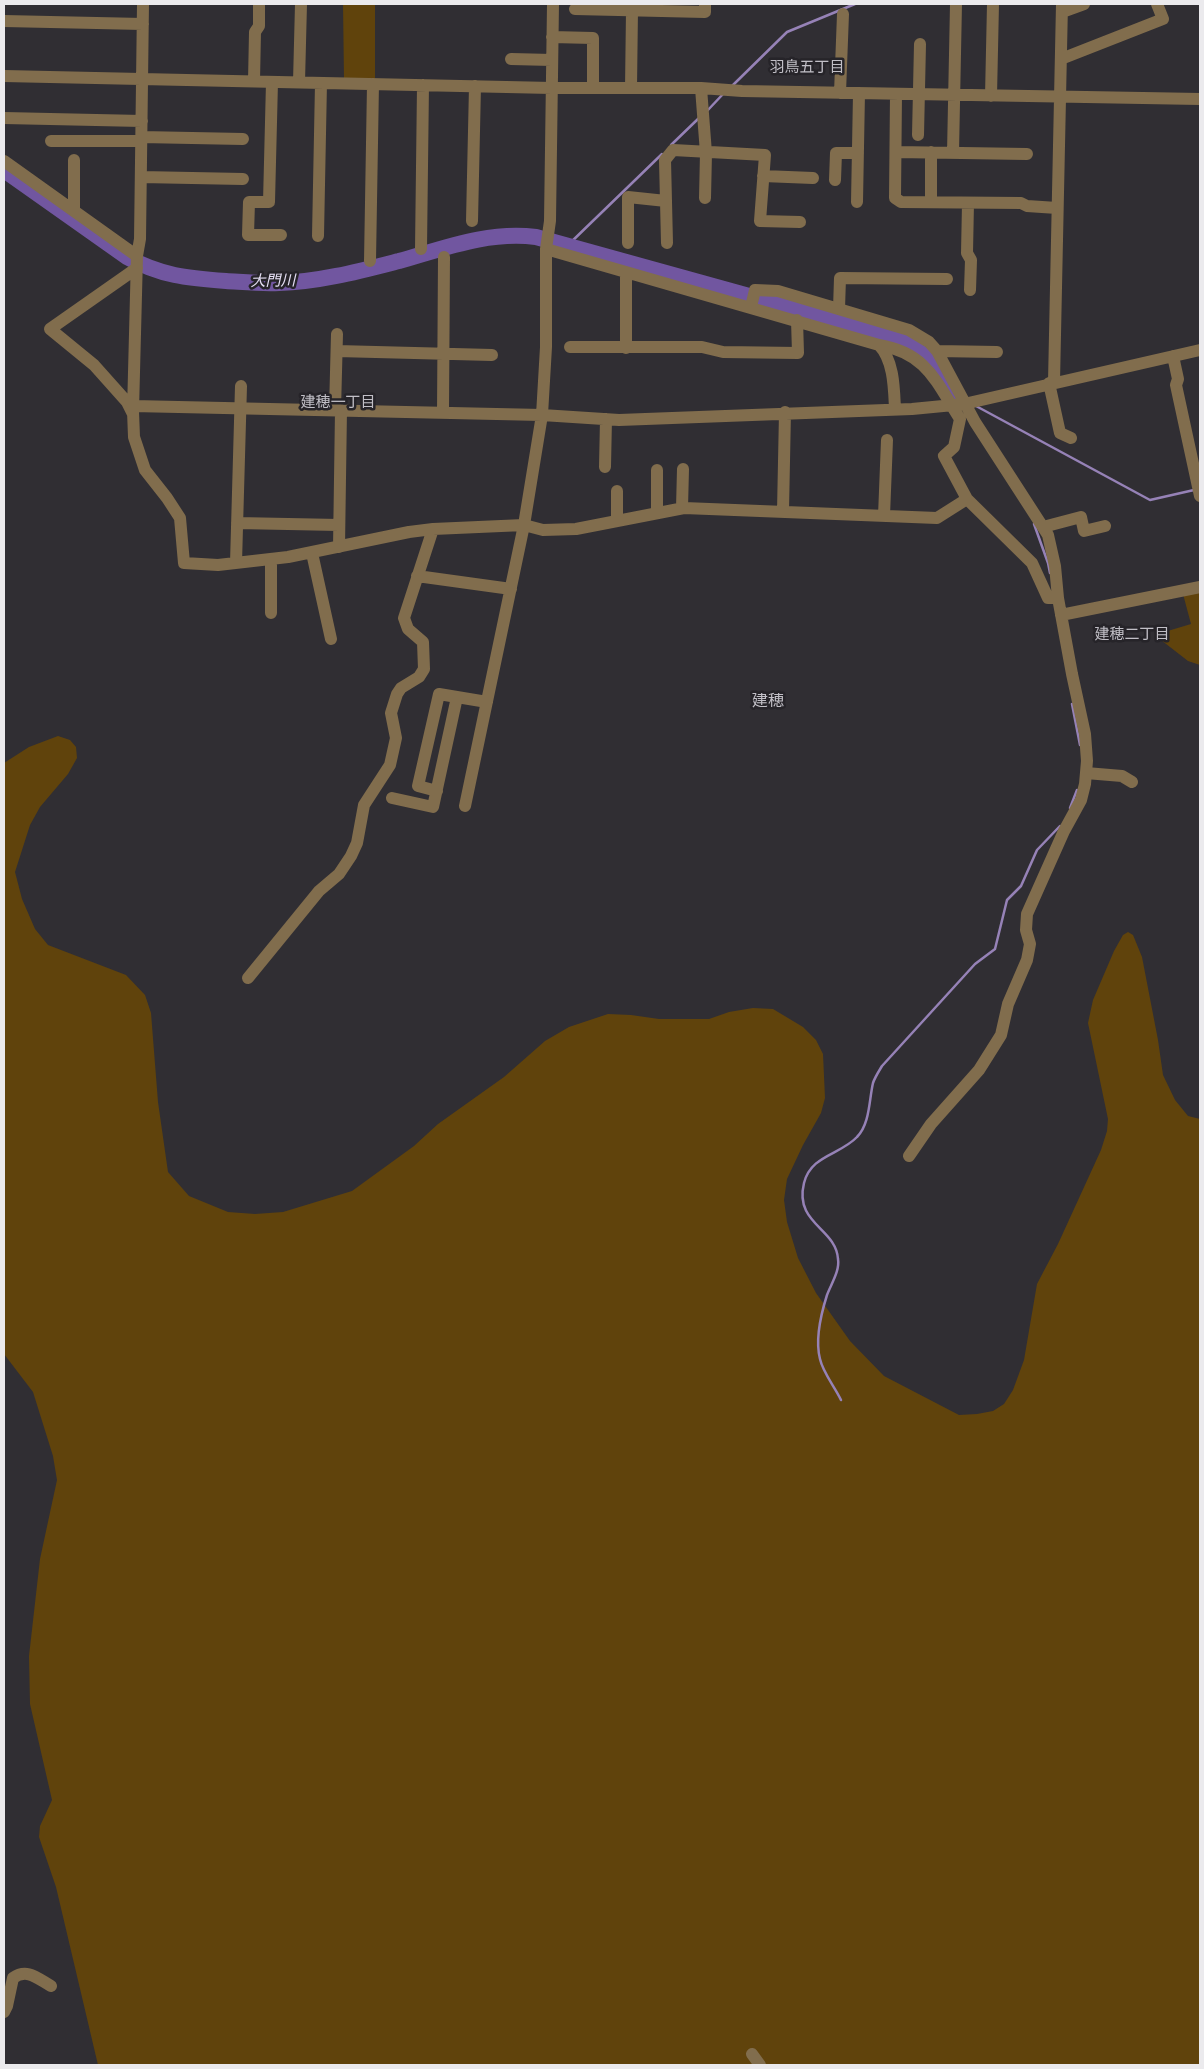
<!DOCTYPE html>
<meta charset="utf-8">
<style>
body{margin:0}
#map{position:relative;width:1204px;height:2069px;overflow:hidden;background:#302e33;font-family:Raleway,sans-serif}
canvas{display:block}
.frame{position:absolute;inset:0;border:5px solid #ebeaed;pointer-events:none}
</style>
<div id="map">
<canvas width="1204" height="2069"></canvas>
<div class="frame"></div>
</div>
<script>
const context = document.querySelector('canvas').getContext('2d');
context.lineJoin = 'round';
function fill(path, color) {
  context.fillStyle = color;
  context.fill(path, 'evenodd');
}
function strokePath(path, color, width, dash) {
  context.strokeStyle = color;
  context.lineWidth = width;
  context.lineCap = dash ? 'butt' : 'round';
  context.setLineDash(dash || []);
  context.stroke(path);
}
function write(font, color, halo, rows, align = 'center') {
  context.font = font + ' Raleway,"Noto Sans JP",sans-serif';
  context.lineWidth = 5;
  context.setLineDash([]);
  context.textBaseline = 'middle';
  context.strokeStyle = halo;
  context.fillStyle = color;
  for (const [text, x, y, turn = 0] of rows) {
    context.save();
    context.translate(x, y);
    context.rotate((+turn || 0) * Math.PI / 180);
    context.textAlign = isNaN(turn) ? turn : align;
    if (halo) context.strokeText(text, 0, 0);
    context.fillText(text, 0, 0);
    context.restore();
  }
}
fill(new Path2D(`
 M343,4H375V80L344,79Z
 M1200,590V665L1188,661L1161,640V633L1191,624L1183,594Z
 M58,736L70,740L76,747L77,758L68,774L40,807L30,825L15,872L22,899L35,929L48,945L126,975L145,995L151,1013L158,1102L168,1172L189,1196L228,1212L255,1214L283,1212L352,1191L414,1146L438,1124L504,1077L545,1041L569,1027L608,1014L631,1015L659,1019H709L729,1012L753,1008L773,1009L803,1027L816,1040L823,1054L825,1098L821,1113L803,1145L787,1179L784,1200L787,1222L798,1258L816,1293L850,1341L884,1376L959,1415L977,1414L993,1411L1004,1404L1013,1390L1024,1360L1037,1284L1058,1244L1101,1150L1107,1131L1108,1119L1088,1023L1093,1000L1114,951L1123,935L1128,932L1133,935L1142,957L1158,1040L1163,1075L1175,1100L1188,1116L1200,1119V2065H98L56,1887L39,1837L40,1826L52,1800L30,1704L29,1656L40,1559L57,1480L53,1456L33,1392L4,1354V763L29,747Z`), '#60430c');
strokePath(new Path2D(`
 M732,86L787,32L855,4
 M707,111L724,93
 M671,145L699,118
 M567,246L662,154
 M976,406L1150,500L1194,490
 M1034,524L1048,563L1050,573
 M1072,704L1080,745
 M1070,808L1077,790
 M841,1400C835,1387 823,1373 820,1359C815,1340 821,1314 827,1295C831,1284 840,1271 838,1259C836,1228 794,1224 804,1183C811,1155 840,1155 857,1137C870,1124 869,1100 873,1083C875,1077 879,1071 882,1066L975,964L995,949L1007,900L1021,886L1037,850L1060,826`), '#9682b7', 2.5);
strokePath(new Path2D(`
 M4,170L127,257C161,276 187,278 226,281C243,282 261,284 279,283C319,282 360,271 399,261C445,248 488,231 536,237L897,337L921,353L938,371L954,394`), '#7156a0', 16);
strokePath(new Path2D(`
 M143,4L140,239L137,256L133,411L134,437L145,470L167,498L180,518L184,563L218,565L288,557L409,532L433,529L524,525L543,530L576,529L684,508L937,518L967,499L1032,563L1048,598H1058
 M575,9L705,12V4
 M1062,12L1084,4
 M4,21L143,24
 M552,37L593,38V88
 M511,59L552,60
 M1061,59L1163,19L1157,4
 M4,76L552,88H701L742,91L1200,99
 M254,81L255,32L259,26V4
 M272,82L269,202H249L248,235H281
 M299,82L301,4
 M631,88L632,10
 M701,88L706,153L705,198
 M840,93L843,14
 M896,94L895,198L901,202L1021,203L1027,206L1057,208
 M991,96L993,4
 M4,118L142,121
 M918,135L920,44
 M141,137L243,139
 M51,141H141
 M896,152L1027,154
 M931,152V202
 M953,153L956,4
 M4,161L137,256
 M763,176L813,178
 M141,177L243,179
 M835,180L836,153H858
 M857,202L859,93
 M968,203L967,253L971,260L970,290
 M74,211V160
 M472,221L475,86
 M318,236L321,83
 M628,243V197L666,201
 M667,243L665,160L673,150L765,155L760,221L800,222
 M421,249L423,85
 M546,249L879,345C894,361 894,388 895,409
 M370,261L373,84
 M751,307L755,290L778,291L909,330L929,342L937,351L975,422L1048,535L1055,566L1058,598L1072,674L1085,734L1087,761L1085,784L1081,800L1064,831L1027,914L1026,930L1030,944L1027,960L1008,1004L1001,1035L979,1070L931,1124L909,1156
 M839,309L840,278L947,279
 M879,345C927,353 936,382 960,419L954,447L944,456L967,499
 M570,347H702L723,352L798,353L797,320
 M626,348V272
 M337,351L492,355
 M937,351L997,352
 M1173,356L1178,379L1176,385L1200,496
 M1054,382L1062,4
 M1049,383L1060,433L1071,438
 M133,406L542,415L619,420L912,409L964,404L1200,350
 M335,410L337,334
 M443,412L444,257
 M133,414L127,402L94,365L50,329L137,268
 M605,467L606,419
 M657,470V512
 M617,491V521
 M682,508L683,469
 M783,511L785,412
 M884,516L887,440
 M237,523L339,525
 M1043,527L1081,517L1084,531L1105,526
 M339,547L341,410
 M312,553L331,639
 M271,559V613
 M236,563L241,386
 M417,576L511,589
 M1061,615L1200,587
 M1086,773L1122,776L1132,782
 M437,791L418,786L439,694L487,702
 M392,798L433,807L457,697
 M465,806L524,525L542,415L546,347V249L550,221L553,4
 M248,978L319,891L339,874L351,856L357,843L364,805L390,765L396,738L391,713L397,694L401,688L419,677L424,669L423,642L408,629L404,618L433,529
 M4,2012L7,2006L13,1978C27,1968 37,1978 51,1986
 M752,2054L760,2065`), '#816d4d', 12);
write('15px', '#c1bfc6', '#262429', [
 ["羽鳥五丁目",807,67],
 ["建穂一丁目",338,402],
 ["建穂二丁目",1132,634]
]);
write('italic 15px', '#e6e0f5', '#262429', [
 ["大門川",273,281,-1]
]);
write('16px', '#c1bfc6', '#262429', [
 ["建穂",768,701]
]);
</script>
